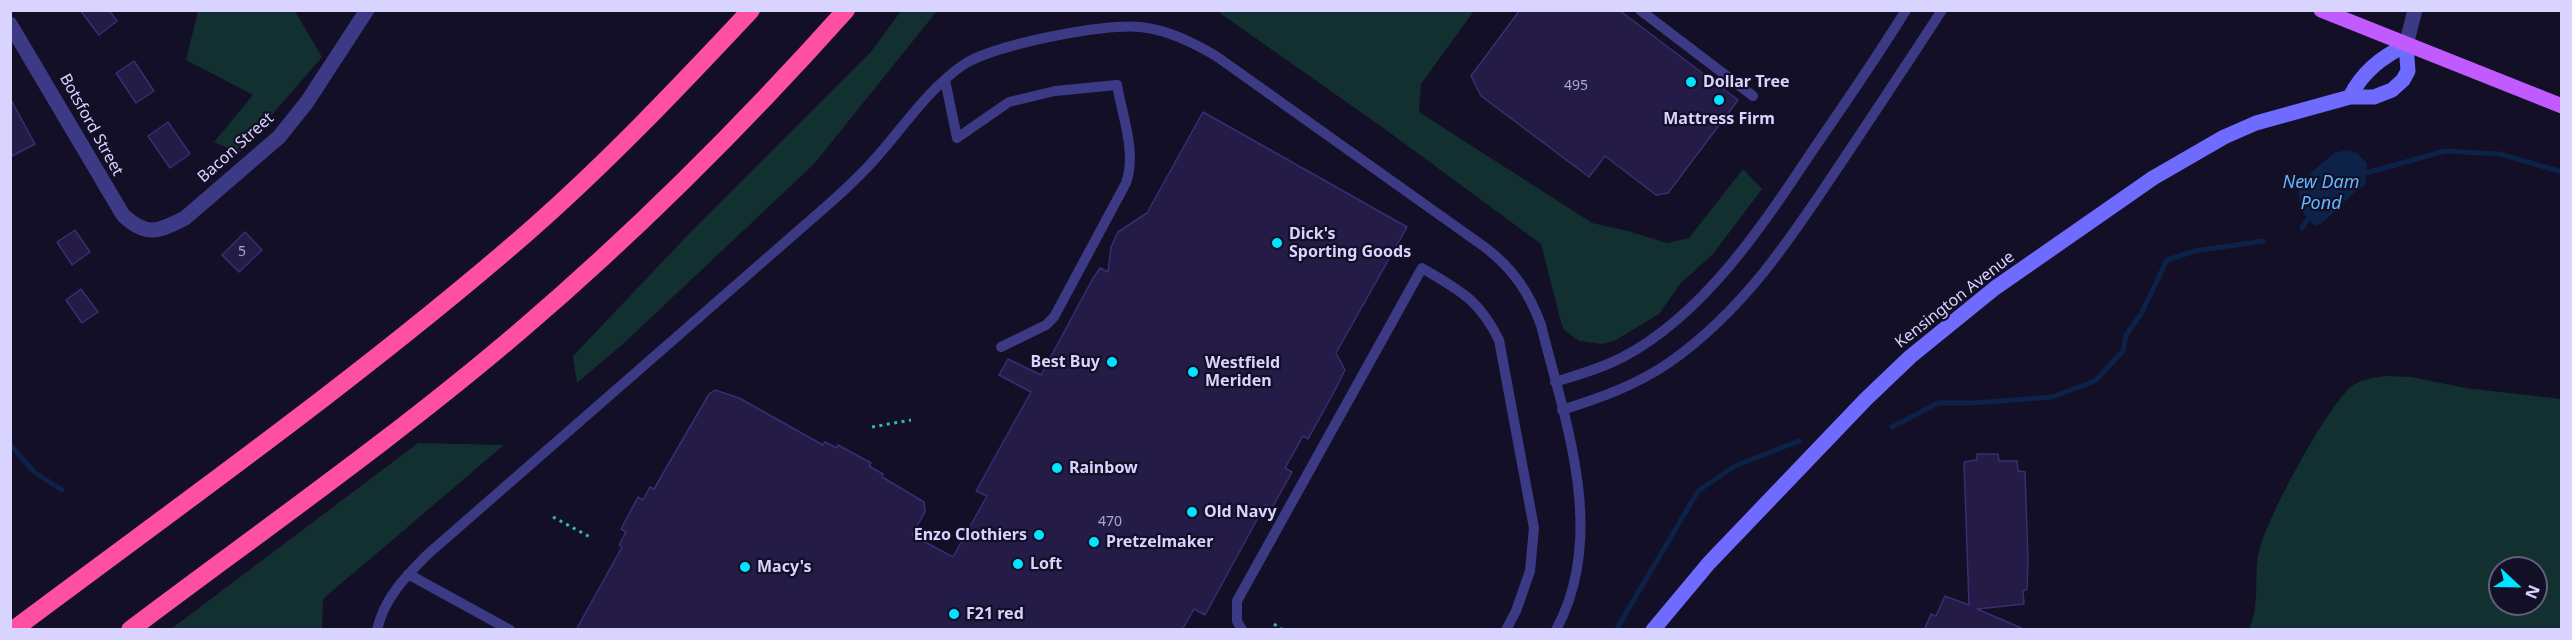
<!DOCTYPE html>
<style>
body{margin:0}
#map{position:relative;width:2572px;height:640px;overflow:hidden;background:#130f26;font-family:"Noto Sans",sans-serif}
canvas{display:block}
.frame{position:absolute;inset:0;border:12px solid #d9d4ff;pointer-events:none}
.north{position:absolute;left:2488px;top:556px;width:60px;height:60px;box-sizing:border-box;background:#130f26;border:2px solid #625e7d;border-radius:50%;rotate:112deg;font-size:16px;font-weight:700;line-height:24px;text-align:center;color:#d9d4ff}
.north::after{content:'';display:block;margin:auto;width:21px;height:27px;background:#00e5ff;clip-path:polygon(50% 0,100% 100%,50% 72%,0 100%)}
</style>
<div id="map">
<canvas width="2572" height="640"></canvas>
<div class="frame"></div>
<div class="north">N</div>
</div>
<script>
const context = document.querySelector('canvas').getContext('2d');
context.lineJoin = 'round';
function fill(path, color) {
  context.fillStyle = color;
  context.fill(path, 'evenodd');
}
function strokePath(path, color, width, dash) {
  context.strokeStyle = color;
  context.lineWidth = width;
  context.lineCap = dash ? 'butt' : 'round';
  context.setLineDash(dash || []);
  context.stroke(path);
}
function write(font, color, halo, rows, align = 'center') {
  context.font = font + ' "Noto Sans",sans-serif';
  context.lineWidth = 4.5;
  context.setLineDash([]);
  context.textBaseline = 'middle';
  context.strokeStyle = halo;
  context.fillStyle = color;
  for (const [text, x, y, turn = 0] of rows) {
    context.save();
    context.translate(x, y);
    context.rotate((+turn || 0) * Math.PI / 180);
    context.textAlign = isNaN(turn) ? turn : align;
    if (halo) context.strokeText(text, 0, 0);
    context.fillText(text, 0, 0);
    context.restore();
  }
}
fill(new Path2D(`
 M198,11H295L322,57L239,153L214,142L253,95L186,60Z
 M901,11H937L814,164L623,344L577,383L573,356L685,238L870,53Z
 M1217,11H1474L1421,84L1419,112L1592,223L1628,231L1667,243L1689,238L1743,169L1762,189L1713,254L1680,284L1659,314L1616,340L1603,344L1579,341L1564,330L1561,322L1541,244L1382,127Z
 M2385,376L2412,377L2465,388L2561,399V629H2246H2249C2261,603 2253,578 2259,552C2265,521 2327,406 2351,387C2361,379 2373,378 2385,376ZM2500,568H2536V604H2500Z
 M418,443L504,445L323,599L322,629H171Z`), '#12302f');
fill(new Path2D(`
 M2347,150L2357,153L2367,163L2365,185C2346,196 2335,215 2317,226C2300,215 2298,202 2299,183L2334,153Z`), '#0c2248');
strokePath(new Path2D(`
 M2359,175L2445,151L2500,154L2562,172
 M2302,228L2311,215
 M1892,427L1938,403H1974L2052,397L2095,381L2123,351L2126,335L2141,314L2167,260L2195,251L2263,241
 M10,444L34,472L62,490
 M1616,630L1698,491L1735,466L1799,441`), '#0c2248', 5);
const building = new Path2D(`
 M80,10H109L117,21L99,35Z
 M1520,10H1619L1738,100L1668,193L1656,195L1605,156L1589,177L1481,96L1471,76Z
 M134,61L154,91L136,103L116,73Z
 M10,98L35,144L10,157Z
 M1203,112L1407,227L1336,353L1345,370L1334,392L1308,439L1303,436L1285,468L1292,472L1272,508L1265,505L1205,615L1194,609L1182,630H576L622,547L619,545L626,532L621,529L638,497L643,500L650,487L654,489L709,394L715,390L739,398L823,445L825,442L837,448L838,445L871,463L869,466L883,474L882,477L924,502L925,512L912,535L953,557L987,496L976,491L1031,392L999,375L1008,359L1041,375L1092,280L1100,268L1108,272L1111,247L1118,232L1147,213Z
 M168,122L190,154L170,168L148,136Z
 M75,230L90,252L72,265L57,242Z
 M245,232L262,250L239,272L222,255Z
 M81,289L98,312L82,323L66,300Z
 M1977,454H1998L1999,461H2017L2018,471L2025,472L2028,560L2027,589L2023,591L2024,604L1977,609L2026,630H1924L1931,614L1936,616L1945,596L1969,605L1964,462L1977,460Z`);
fill(building, '#241b47');
strokePath(building, '#3b2d73', 1.5);
strokePath(new Path2D(`
 M872,427L911,420
 M553,517L590,537
 M1274,624L1283,630`), '#2fb8b0', 3, [3, 4.5]);
strokePath(new Path2D(`
 M1640,10L1753,96
 M945,80L957,138L1009,102L1055,91L1117,85C1122,115 1137,153 1126,183L1054,317L1046,325L1001,347
 M1555,382C1578,375 1602,368 1623,357C1706,313 1765,222 1815,147C1846,102 1877,57 1906,10
 M1562,410C1600,398 1637,385 1670,362C1744,310 1792,237 1841,163C1875,112 1909,61 1942,10
 M408,574L510,630
 M377,630C384,598 406,576 428,554L830,203C848,187 866,170 881,152C906,123 931,87 963,65C993,45 1103,23 1140,27C1168,30 1192,42 1216,56L1486,248C1513,269 1529,292 1541,325C1565,422 1608,534 1556,630
 M1242,630L1237,621V601L1422,268C1460,291 1478,298 1499,340L1534,528L1530,571L1516,611L1506,630`), '#3d3a85', 10);
strokePath(new Path2D(`
 M10,24L123,215C146,237 158,232 185,218L279,137L307,102L367,10
 M2406,45L2415,10`), '#3d3a85', 15);
strokePath(new Path2D(`
 M1653,630L1709,563L1866,399L1910,357L1995,288L2153,178L2224,137L2256,123L2350,97H2374L2392,90L2403,80L2408,71L2406,45C2382,57 2362,72 2350,97`), '#6f6bff', 15);
strokePath(new Path2D(`
 M2321,10L2562,106`), '#c25bff', 15);
strokePath(new Path2D(`
 M13,630C184,502 359,378 520,239C602,168 677,89 751,10
 M130,630C260,532 396,437 520,331C636,232 744,124 846,10`), '#ff4fa3', 18);
for (const [x, y, r, color] of [
 [1691,82,6,"#00e5ff"],
 [1719,100,6,"#00e5ff"],
 [1277,243,6,"#00e5ff"],
 [1112,362,6,"#00e5ff"],
 [1193,372,6,"#00e5ff"],
 [1057,468,6,"#00e5ff"],
 [1192,512,6,"#00e5ff"],
 [1039,535,6,"#00e5ff"],
 [1094,542,6,"#00e5ff"],
 [1018,564,6,"#00e5ff"],
 [745,567,6,"#00e5ff"],
 [954,614,6,"#00e5ff"]
]) {
  const dot = new Path2D();
  dot.arc(x, y, r, 0, 2 * Math.PI);
  context.fillStyle = color;
  context.fill(dot);
  strokePath(dot, '#130f26', 2);
}
write('14px', '#aca6d1', null, [
 ["495",1576,86],
 ["5",242,252],
 ["470",1110,522]
]);
write('bold 16px', '#d9d4ff', '#130f26', [
 ["Dollar Tree",1703,82],
 ["Mattress Firm",1719,119,"center"],
 ["Dick's",1289,234],
 ["Sporting Goods",1289,252],
 ["Best Buy",1100,362,"right"],
 ["Westfield",1205,363],
 ["Meriden",1205,381],
 ["Rainbow",1069,468],
 ["Old Navy",1204,512],
 ["Enzo Clothiers",1027,535,"right"],
 ["Pretzelmaker",1106,542],
 ["Loft",1030,564],
 ["Macy's",757,567],
 ["F21 red",966,614]
], 'left');
write('16px', '#d9d4ff', '#130f26', [
 ["Botsford Street",91,125,61],
 ["Bacon Street",236,148,-42],
 ["Kensington Avenue",1955,300,-38]
]);
write('italic 18px', '#62b6ff', '#130f26', [
 ["New Dam",2321,183],
 ["Pond",2321,204]
]);
</script>
